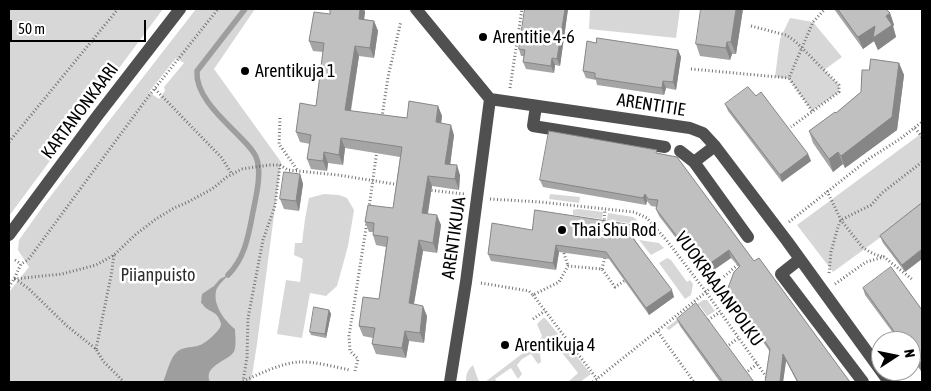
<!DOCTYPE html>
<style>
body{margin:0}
#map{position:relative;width:931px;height:391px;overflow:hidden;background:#fff;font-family:"Asap Condensed",sans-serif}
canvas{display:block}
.frame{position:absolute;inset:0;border:10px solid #000;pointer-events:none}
.north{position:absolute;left:871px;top:331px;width:50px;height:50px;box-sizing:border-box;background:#fff;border:1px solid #999;border-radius:50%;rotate:79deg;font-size:14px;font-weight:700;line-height:20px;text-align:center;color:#000}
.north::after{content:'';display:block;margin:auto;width:18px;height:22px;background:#000;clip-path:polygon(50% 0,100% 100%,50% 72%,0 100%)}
.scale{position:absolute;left:10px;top:20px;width:136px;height:22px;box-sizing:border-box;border:2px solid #000;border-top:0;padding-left:6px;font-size:15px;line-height:18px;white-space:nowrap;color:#000;-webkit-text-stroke:4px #fff;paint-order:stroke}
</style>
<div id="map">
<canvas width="931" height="391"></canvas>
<div class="frame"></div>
<div class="north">N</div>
<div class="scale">50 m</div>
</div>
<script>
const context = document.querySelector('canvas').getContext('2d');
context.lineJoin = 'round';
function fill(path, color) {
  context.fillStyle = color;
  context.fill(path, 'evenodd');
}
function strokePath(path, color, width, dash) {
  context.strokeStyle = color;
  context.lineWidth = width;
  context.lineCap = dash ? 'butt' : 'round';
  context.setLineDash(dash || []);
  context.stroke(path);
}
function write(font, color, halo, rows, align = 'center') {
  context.font = font + ' "Asap Condensed",sans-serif';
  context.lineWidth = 5;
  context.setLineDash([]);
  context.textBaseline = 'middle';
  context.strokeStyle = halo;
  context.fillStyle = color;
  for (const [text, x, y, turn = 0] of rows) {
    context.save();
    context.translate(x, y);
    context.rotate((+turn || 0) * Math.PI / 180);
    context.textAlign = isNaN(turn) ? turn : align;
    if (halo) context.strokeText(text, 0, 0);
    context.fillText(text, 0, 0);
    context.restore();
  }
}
fill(new Path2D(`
 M9,9H163L9,216Z
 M196,9H255L214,69L281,162L257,344L251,382H9V292L29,267L18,250L19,240L46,202ZM176,58L184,63L164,87L165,91L159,99L149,92Z
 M590,9H680L676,38L589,29Z
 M790,18L813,22L842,57L824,70L839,85V92L812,111L789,79L775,77L780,39Z
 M922,133V207L833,272L797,225Z
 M324,194L339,195L347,198L354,210L348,246L337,286L326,296L310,293L302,338L277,334L286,280L300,282L303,259L294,255L295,243H302L305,219L309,198Z
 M550,194L580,197L579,203L549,199Z
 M578,209L603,212L602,219L573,215V210Z
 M608,213L633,217L637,220V224L607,220Z
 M639,240L659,243L664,248L651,255Z
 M667,258L671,260L687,282L690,280L693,284L691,295L685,299L659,263Z
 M703,300H707L715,311L707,316L700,306L669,330L666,328Z
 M543,318H545L591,374L580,382H568L578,373L563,354L550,340L538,349L540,354L541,362L538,364L531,354L522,359L517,365L522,374L518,379L511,368L495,379L497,382H485L539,341L542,336L537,324Z
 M473,365L479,382H466C466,375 467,370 473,365Z`), '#d7d7d7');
fill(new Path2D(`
 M228,275C224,280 217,286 216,291C213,306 225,321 235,329C235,335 237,349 233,353C227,361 203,366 210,382H163C167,373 170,357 178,351C185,346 193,348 200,345C205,344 222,329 221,324C221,323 219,318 218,317C215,312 211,312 206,308C204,307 203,304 201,303L202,294L214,286L220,279Z`), '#9e9e9e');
strokePath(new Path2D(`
 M228,275C244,259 248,238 252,217C255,200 263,172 256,157C253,150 247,144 242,139C226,122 195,97 197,71L245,9`), '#9e9e9e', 5.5);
strokePath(new Path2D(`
 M751,26L786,35L795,41L839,85V92L791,127
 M691,69L789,78
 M510,88L522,9
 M155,89L221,157L232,174
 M812,111L789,78L813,22L825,9
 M382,117L388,77L401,21
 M280,118L279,144L298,171
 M915,128L922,137
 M9,142L118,9
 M428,190L464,194
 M827,191L841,220L863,248L874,254L883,257
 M490,199L540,202L634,212L647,218L668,242L706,292L770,382
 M369,208L377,150
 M789,222L870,158L900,139L922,122
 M604,223L605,209
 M564,253L568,266
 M15,260L21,264
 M602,269L605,257
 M829,273L831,252L838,227L841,220L871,205L882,193L922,162
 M14,279L62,274L96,265L114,255L135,235L156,219L174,208L188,202L212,189L227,177L242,169L269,165H280L288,170L338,175L400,185
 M15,279L28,288L67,326L96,349L103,361L124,382
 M481,283L529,291L533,295L559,282L568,266L602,269L615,287L624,281
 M835,284L866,262L884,257L913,280
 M9,287L14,279L21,264L28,260L148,97L218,9
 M533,295L597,379
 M533,319L545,311
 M708,320L720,312
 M658,332L694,382
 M729,345L738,338
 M96,349L111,276L114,255
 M355,371L358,359L350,351L349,336L367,222
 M748,371L757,364
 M243,381C260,374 281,363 299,362C313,361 335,367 350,370
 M243,382L247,357L248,318L263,240L275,206L280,165
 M593,382L706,292L740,263`), '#727272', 3, [1, 2.5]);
strokePath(new Path2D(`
 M416,9L490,99L690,128L703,133L715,146L787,241L889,382
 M536,106L533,126L665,147
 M680,151L694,162L715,146
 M694,162L748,237
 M9,235L98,115L180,9
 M800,259L781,274L863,382
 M450,382L466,282L490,99`), '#505050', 12);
fill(new Path2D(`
 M330,9H364L365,12L364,19L374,21L378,31L374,58L359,56L351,111L407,118L438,106L442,116L441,123L454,135L450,164L460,175L459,190L432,186L428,214L441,225L437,253L423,251L414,304L427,316L424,343L409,341L406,358L376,354L372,344L373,338L363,336L359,326L379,299L386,247L376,245L373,235V232H369L365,222L393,208L400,157L345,148L343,165L328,163L327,171L311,169L307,159L310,144L300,142L296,132L316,106L323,52L313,51L309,41L330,14Z
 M568,9L560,66L555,65L554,73L526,69L523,62L524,56H521L519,49Z
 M743,9L736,54H732L730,60L700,56L696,44Z
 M834,9H886L890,13L894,25L893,26L896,37L878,50L874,41L863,49Z
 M596,43L678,50L681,57L676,90L666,88L664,95L597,85L596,80L586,78L583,71Z
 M899,63L904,75L897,130L845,168L843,164L833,172L813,143L809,131L836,113L861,92L869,70Z
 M756,96L808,154L811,161L782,182L728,111L725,104Z
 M658,153L754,261L850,382H797L786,361L783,382H765L770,352L731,295L728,288L739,267L731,258L705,276L659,216L656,209L657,207L651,206L647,201L646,205L543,187L540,180Z
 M300,174L303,184L299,211L284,209L280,199Z
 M922,203L905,272L883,243L880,236Z
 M633,225L635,232L633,237L674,297L649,315L609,259L559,252L556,270L491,261L488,254L532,230Z
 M863,288L922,310V370L921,371L911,358V341H899L865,295Z
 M329,310L331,314L326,338L311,335L310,332Z
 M677,319L754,382H720L680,326Z`), '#a5a5a5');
fill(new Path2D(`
 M360,9H364L365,12L363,29L359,19Z
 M565,9H568L560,66L557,59Z
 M736,9H743L736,54L731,42Z
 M890,13L894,25L893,26L896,37L878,50L874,41L863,49L858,37L875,26Z
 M374,21L378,31L374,58L370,48Z
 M727,42L732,54L730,60L726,48Z
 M355,46L359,56L349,120L345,110Z
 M678,50L681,57L676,90L673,82Z
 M552,58L555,65L554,73L551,66Z
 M899,63L904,75L897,130L845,168L841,156Z
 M663,81L666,88L664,95L662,88Z
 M438,106L442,116L440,133L436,122Z
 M451,125L454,135L449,174L445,164Z
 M341,138L345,148L343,165L339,155Z
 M324,152L328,163L327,171L323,161Z
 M838,152L843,164L833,172L829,159Z
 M808,154L811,161L782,182L780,175Z
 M457,165L460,175L459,190L455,179Z
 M300,174L303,184L299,211L296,201Z
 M428,176L432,186L426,223L422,213Z
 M645,194L647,201L646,205L643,198Z
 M437,215L441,225L437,253L433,243Z
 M633,225L635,232L632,240L629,233Z
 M419,240L423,251L412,314L409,303Z
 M556,245L559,252L556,270L553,263Z
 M922,249V259L905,272L902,265Z
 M729,250L731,258L705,276L702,269Z
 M672,290L674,297L649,315L646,308Z
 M423,306L427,316L424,343L420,333Z
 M329,310L331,314L326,338L325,334Z
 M405,331L409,341L406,358L402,348Z
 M783,354L786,361L783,382H780Z
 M922,361V370L921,371L918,364Z`), '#868686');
const building = new Path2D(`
 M330,9H360L359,19L374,21L370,48L355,46L345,110L407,118L409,101L438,106L436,122L451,125L445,164L457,165L455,179L428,176L422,213L437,215L433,243L419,240L409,303L423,306L420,333L405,331L402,348L372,344L375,328L359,326L363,297L379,299L388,237L373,235L374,223L365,222L368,205L393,208L402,147L341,138L339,155L324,152L323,161L307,159L311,135L296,132L300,103L316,106L324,43L309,41L314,12L330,14Z
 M525,9H565L557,59L552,58L551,66L523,62L525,50L519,49Z
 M701,9H736L731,42H727L726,48L696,44Z
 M838,9H886L890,13L886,16L892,25L873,38L875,26L858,37Z
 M597,38L678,50L673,82L663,81L662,88L595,78V73L583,71L587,41L596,43Z
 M871,59L899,63L892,117L841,156L838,152L829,159L809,131L835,112L836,113L861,92L862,70H869Z
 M748,87L756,96L761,92L808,154L780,175L725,104Z
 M549,131L657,150L656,153L677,157L754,261L759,258L850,382H798L783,354L780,382H765L770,349L728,288L734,272L740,266L729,250L702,269L656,209L658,200L648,199L645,194L643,198L540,180Z
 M284,172L300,174L296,201L280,199Z
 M922,203V249L902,265L880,236Z
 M535,210L633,225L629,233L672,290L646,308L606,252L556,245L553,263L488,254L492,223L532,230Z
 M891,267L922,310V361L918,364L911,355V341H901L863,288Z
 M696,303L754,382H723L677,319Z
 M314,307L329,310L325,334L310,332Z`);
fill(building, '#c0c0c0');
strokePath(building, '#868686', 1);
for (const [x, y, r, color] of [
 [483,37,5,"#000"],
 [245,71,5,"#000"],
 [562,230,5,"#000"],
 [505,345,5,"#000"]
]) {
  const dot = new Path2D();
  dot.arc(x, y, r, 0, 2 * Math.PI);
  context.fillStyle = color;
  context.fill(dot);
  strokePath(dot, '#fff', 2);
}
write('18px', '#000', '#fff', [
 ["Arentitie 4-6",493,37],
 ["Arentikuja 1",255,71],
 ["Thai Shu Rod",572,230],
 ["Arentikuja 4",515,345]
], 'left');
write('18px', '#000', '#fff', [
 ["ARENTITIE",651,105,9],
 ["KARTANONKAARI",80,111,-53],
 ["ARENTIKUJA",454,238,-82],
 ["VUOKRAAJANPOLKU",719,289,54]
]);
write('18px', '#2e2e2e', '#fff', [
 ["Piianpuisto",158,275]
]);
</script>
